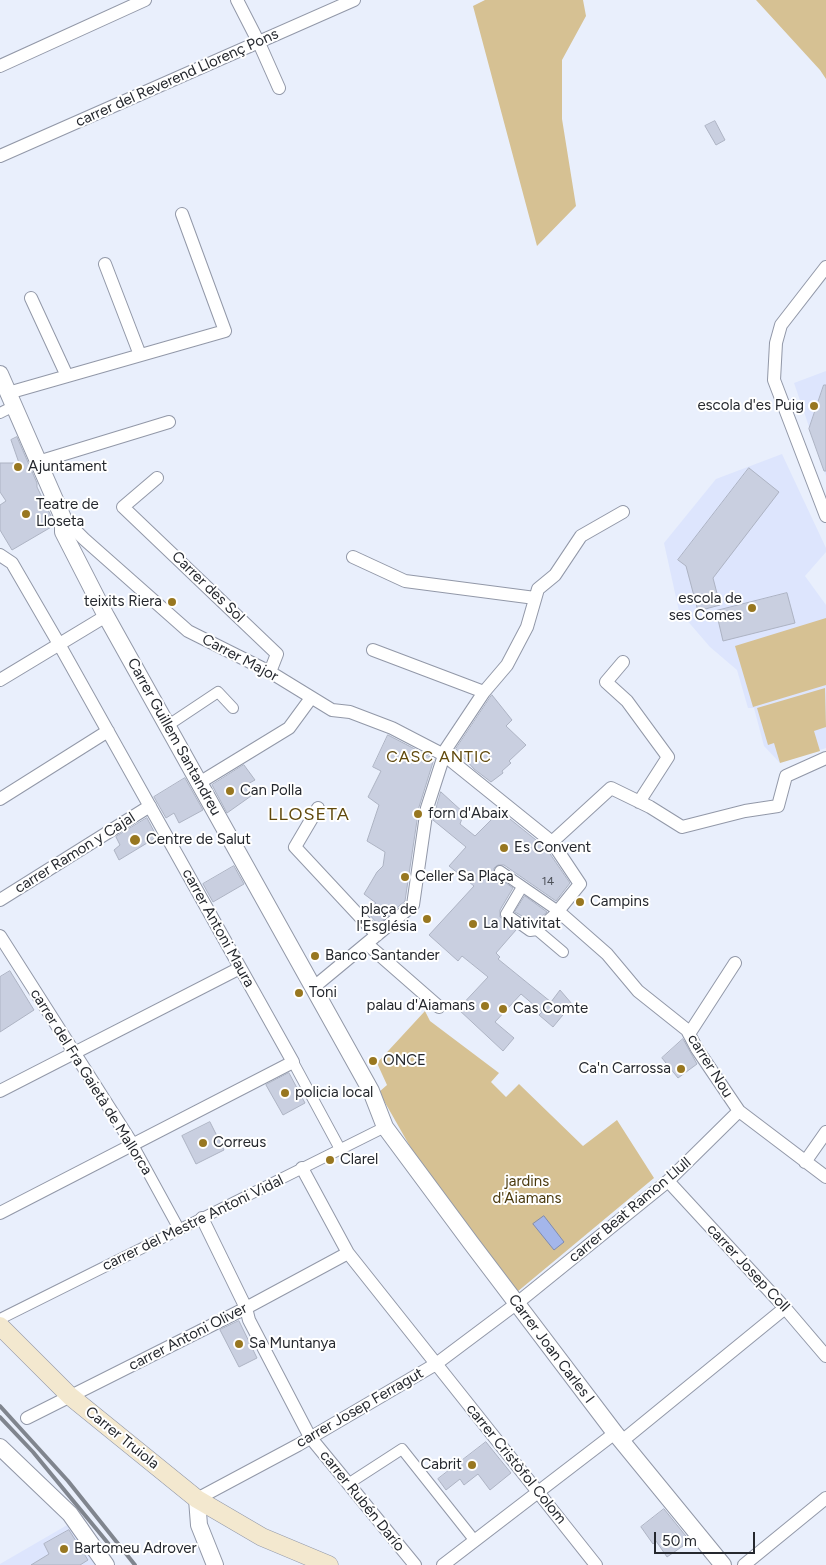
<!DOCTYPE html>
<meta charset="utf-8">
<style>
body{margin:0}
#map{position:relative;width:826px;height:1565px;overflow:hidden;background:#e9effc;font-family:Figtree,sans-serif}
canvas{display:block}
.scale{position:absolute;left:654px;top:1532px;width:101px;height:22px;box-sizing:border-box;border:2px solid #25282e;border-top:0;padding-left:6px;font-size:15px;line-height:18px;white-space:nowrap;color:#25282e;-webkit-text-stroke:4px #fff;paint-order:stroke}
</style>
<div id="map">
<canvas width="826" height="1565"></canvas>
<div class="scale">50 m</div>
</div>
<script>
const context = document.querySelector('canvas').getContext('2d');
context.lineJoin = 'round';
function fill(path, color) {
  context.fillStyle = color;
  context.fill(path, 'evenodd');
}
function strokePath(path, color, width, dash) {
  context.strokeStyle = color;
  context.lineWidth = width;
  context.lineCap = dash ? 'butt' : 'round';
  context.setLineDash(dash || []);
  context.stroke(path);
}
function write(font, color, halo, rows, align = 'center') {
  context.font = font + ' Figtree,sans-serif';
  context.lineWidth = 4;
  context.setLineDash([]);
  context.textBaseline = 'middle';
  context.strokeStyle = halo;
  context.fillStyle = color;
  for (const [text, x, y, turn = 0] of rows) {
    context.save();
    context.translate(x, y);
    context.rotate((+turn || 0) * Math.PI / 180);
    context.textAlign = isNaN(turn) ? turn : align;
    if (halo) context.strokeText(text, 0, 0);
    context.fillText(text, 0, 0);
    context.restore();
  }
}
fill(new Path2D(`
 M826,371V476L794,383Z
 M782,454L826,548V552L805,576L826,605V748L780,763L764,746L754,708H748L737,670L710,647L679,611L664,543L716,479Z
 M69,1524L98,1565H0V1564Z`), '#dde5fd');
fill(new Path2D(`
 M485,0H583L586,16L562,60V119L576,206L537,246L473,6Z
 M756,0H826V79L820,70Z
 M826,618V685L753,707L735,646Z
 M825,688L826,727L814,731L820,751L780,763L774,743L768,745L757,708Z
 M425,1011L430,1021L499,1073L491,1082L506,1097L519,1084L583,1146L617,1120L654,1178L517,1292L428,1178L379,1092L387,1085L377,1063Z`), '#d6c193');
const water = new Path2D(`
 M544,1216L564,1242L554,1250L533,1224Z`);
fill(water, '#a4b6ea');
strokePath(water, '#7e8bb2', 1);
const building = new Path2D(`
 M715,121L725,140L716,145L705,126Z
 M824,385H826V471H824L809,429Z
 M17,437L37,483V487L53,520V526L12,550L0,530V505L6,501L0,492V463H19L11,440Z
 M749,468L779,492L713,578L720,605L698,611L686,566L678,560Z
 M787,593L795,623L723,641L716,611Z
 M492,695L512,720L506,726L526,745L509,761L511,763L502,771L503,773L491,782L474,769L456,749Z
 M388,735L434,759L419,807L405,901L378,924L366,911L376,903L364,894L377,872L383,866L385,852L367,841L379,805L368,797L381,771L373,767Z
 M244,765L255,780L244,786L251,796L227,813L212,785Z
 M185,778L203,810L179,823L174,813L166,818L154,797Z
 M441,792L464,813L460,824L475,836L500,811L546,848L570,883L556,901L504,865H498L494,868V873L496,876L513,888L500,910V917L516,930L496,953L500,957L498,959L551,1002L560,990L572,1004L553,1027L539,1015L542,1012L521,994L495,1022L514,1038L503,1051L458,1009L488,977L462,956L458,961L429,935L474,886L449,866L466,847L433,820Z
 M147,818L157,837L119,860L114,850L120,845L116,837Z
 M234,866L244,884L213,902L203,884Z
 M525,896L547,912L534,923L515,912Z
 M10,971L34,1010L0,1032V977Z
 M683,1039L697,1064L678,1078L662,1058Z
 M289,1073L305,1103L283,1115L266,1085Z
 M210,1122L224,1150L196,1164L182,1136Z
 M239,1321L257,1358L239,1367L220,1330Z
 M486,1442L511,1473L490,1490L478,1474L464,1485L460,1479L446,1490L438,1479Z
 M664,1509L690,1541L667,1557L656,1541L653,1544L641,1527Z
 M69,1530L88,1560L80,1565H31L49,1554L44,1544Z`);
fill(building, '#c9cfe0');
strokePath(building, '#adb3c3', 1);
const pedestrian = new Path2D(`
 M0,413L14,406
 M167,726L218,692L233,708
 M500,871L558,911L537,930L530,931L506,914L522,887
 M537,930L563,952
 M293,1062L340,1149
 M133,1145L179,1229
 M0,1319L385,1127
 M348,1484L402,1449L475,1541`);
const minor = new Path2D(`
 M237,0L259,43L279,88
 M0,66L145,0
 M0,156L354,0
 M105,264L140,355
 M826,267L781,325L776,343L774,380L826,516
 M31,298L67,376
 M8,393L225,331L182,214
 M38,462L169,422
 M157,478L123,507L277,654L270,672
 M63,518L84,539L188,631L270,672L332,710L350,712L392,728L444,755L552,842L580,884L558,911L607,954L638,991L687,1030L697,1049L739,1111L826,1177
 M0,555L12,563L59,644L293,1062L0,1213
 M353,557L405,581L535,598
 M373,650L484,692
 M623,662L606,682L627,701L668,757L639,802
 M0,680L106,616
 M199,783L289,728L311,698
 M0,799L108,731
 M318,808L295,847L377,935
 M552,842L611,788L650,807L682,827L745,811L778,806L786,776L826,758
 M0,900L150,806
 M0,936L133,1145
 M367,944L439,1007
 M314,987L413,905L427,808L446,749L484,692L507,665L527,627L538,589L555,575L581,536L623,512
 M689,1034L735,963
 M0,1091L240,968
 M805,1162L826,1132
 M302,1168L348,1253L596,1565
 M668,1181L785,1308L826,1356
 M202,1218L246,1308L249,1320L310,1437L415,1565
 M27,1418L246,1308L348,1253
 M622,1441L785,1308
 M197,1499L298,1445L436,1364L516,1304L668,1181L739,1111
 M443,1565L615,1433
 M744,1565L826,1498`);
const tertiary = new Path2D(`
 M0,374L63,518V532L106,616L371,1091L385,1127L471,1243L615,1433L723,1565
 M0,1447L70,1514L106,1565
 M197,1499L199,1525L215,1565`);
const secondary = new Path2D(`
 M0,1326L70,1396L197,1499L262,1537L329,1565`);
strokePath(pedestrian, '#9298a8', 12);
strokePath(minor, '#9298a8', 14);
strokePath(tertiary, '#9298a8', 18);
strokePath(secondary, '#9298a8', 19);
strokePath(pedestrian, '#fff', 10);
strokePath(minor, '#fff', 12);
strokePath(tertiary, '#fff', 16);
strokePath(secondary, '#f3e8cf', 18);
strokePath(new Path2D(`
 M0,1406L68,1481L135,1565
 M0,1417L33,1452L112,1548`), '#80858e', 4);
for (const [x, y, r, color] of [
 [814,406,5,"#987720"],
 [18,467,5,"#987720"],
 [26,514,5,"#987720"],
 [172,602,5,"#987720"],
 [752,608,5,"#987720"],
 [230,791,5,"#987720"],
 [418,814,5,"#987720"],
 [135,840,6,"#987720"],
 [504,848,5,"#987720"],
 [405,877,5,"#987720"],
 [580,902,5,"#987720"],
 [427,919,5,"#987720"],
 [473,924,5,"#987720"],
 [315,956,5,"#987720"],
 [299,993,5,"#987720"],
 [485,1006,5,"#987720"],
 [503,1009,5,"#987720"],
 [373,1061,5,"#987720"],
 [681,1069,5,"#987720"],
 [285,1093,5,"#987720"],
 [203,1143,5,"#987720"],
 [330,1160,5,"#987720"],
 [239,1344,5,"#987720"],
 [472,1465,5,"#987720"],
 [64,1549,5,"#987720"]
]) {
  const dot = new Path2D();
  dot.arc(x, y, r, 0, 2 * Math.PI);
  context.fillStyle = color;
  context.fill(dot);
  strokePath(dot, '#fff', 2);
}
write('12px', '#4e525a', null, [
 ["14",548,881]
]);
write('15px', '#25282e', '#fff', [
 ["carrer del Reverend Llorenç Pons",177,78,-24],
 ["Carrer des Sol",208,587,44],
 ["Carrer Major",240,658,28],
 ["Carrer Guillem Santandreu",174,737,61],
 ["carrer Ramon y Cajal",75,853,-32],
 ["carrer Antoni Maura",218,928,61],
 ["carrer Nou",710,1066,58],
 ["carrer del Fra Gaietà de Mallorca",91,1082,58],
 ["carrer Beat Ramon Llull",630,1210,-40],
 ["carrer del Mestre Antoni Vidal",193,1223,-26],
 ["carrer Josep Coll",748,1268,47],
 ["carrer Antoni Oliver",188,1337,-27],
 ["Carrer Joan Carles I",551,1349,53],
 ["carrer Josep Ferragut",360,1408,-30],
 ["Carrer Truiola",122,1438,39],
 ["carrer Cristòfol Colom",516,1464,51],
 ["carrer Rubén Darío",362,1501,51]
]);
write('15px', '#25282e', '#fff', [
 ["escola d'es Puig",804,406,"right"],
 ["Ajuntament",28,467],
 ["Teatre de",36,505],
 ["Lloseta",36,522],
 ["escola de",742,599,"right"],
 ["ses Comes",742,616,"right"],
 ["teixits Riera",162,602,"right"],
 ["Can Polla",240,791],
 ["forn d'Abaix",428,814],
 ["Centre de Salut",146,840],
 ["Es Convent",514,848],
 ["Celler Sa Plaça",415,877],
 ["Campins",590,902],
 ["plaça de",417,910,"right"],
 ["l'Església",417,927,"right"],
 ["La Nativitat",483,924],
 ["Banco Santander",325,956],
 ["Toni",309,993],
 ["palau d'Aiamans",475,1006,"right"],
 ["Cas Comte",513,1009],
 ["ONCE",383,1061],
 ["Ca'n Carrossa",671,1069,"right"],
 ["policia local",295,1093],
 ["Correus",213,1143],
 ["Clarel",340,1160],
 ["Sa Muntanya",249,1344],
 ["Cabrit",462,1465,"right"],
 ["Bartomeu Adrover",74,1549]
], 'left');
write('15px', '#4b3a0e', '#fff', [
 ["jardins",527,1182],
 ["d'Aiamans",527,1199]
]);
context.letterSpacing = '1px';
write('16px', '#614a0d', '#fff', [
 ["CASC ANTIC",439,757]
]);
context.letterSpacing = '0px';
context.letterSpacing = '1px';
write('18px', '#614a0d', '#fff', [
 ["LLOSETA",309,815]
]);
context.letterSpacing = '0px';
</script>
